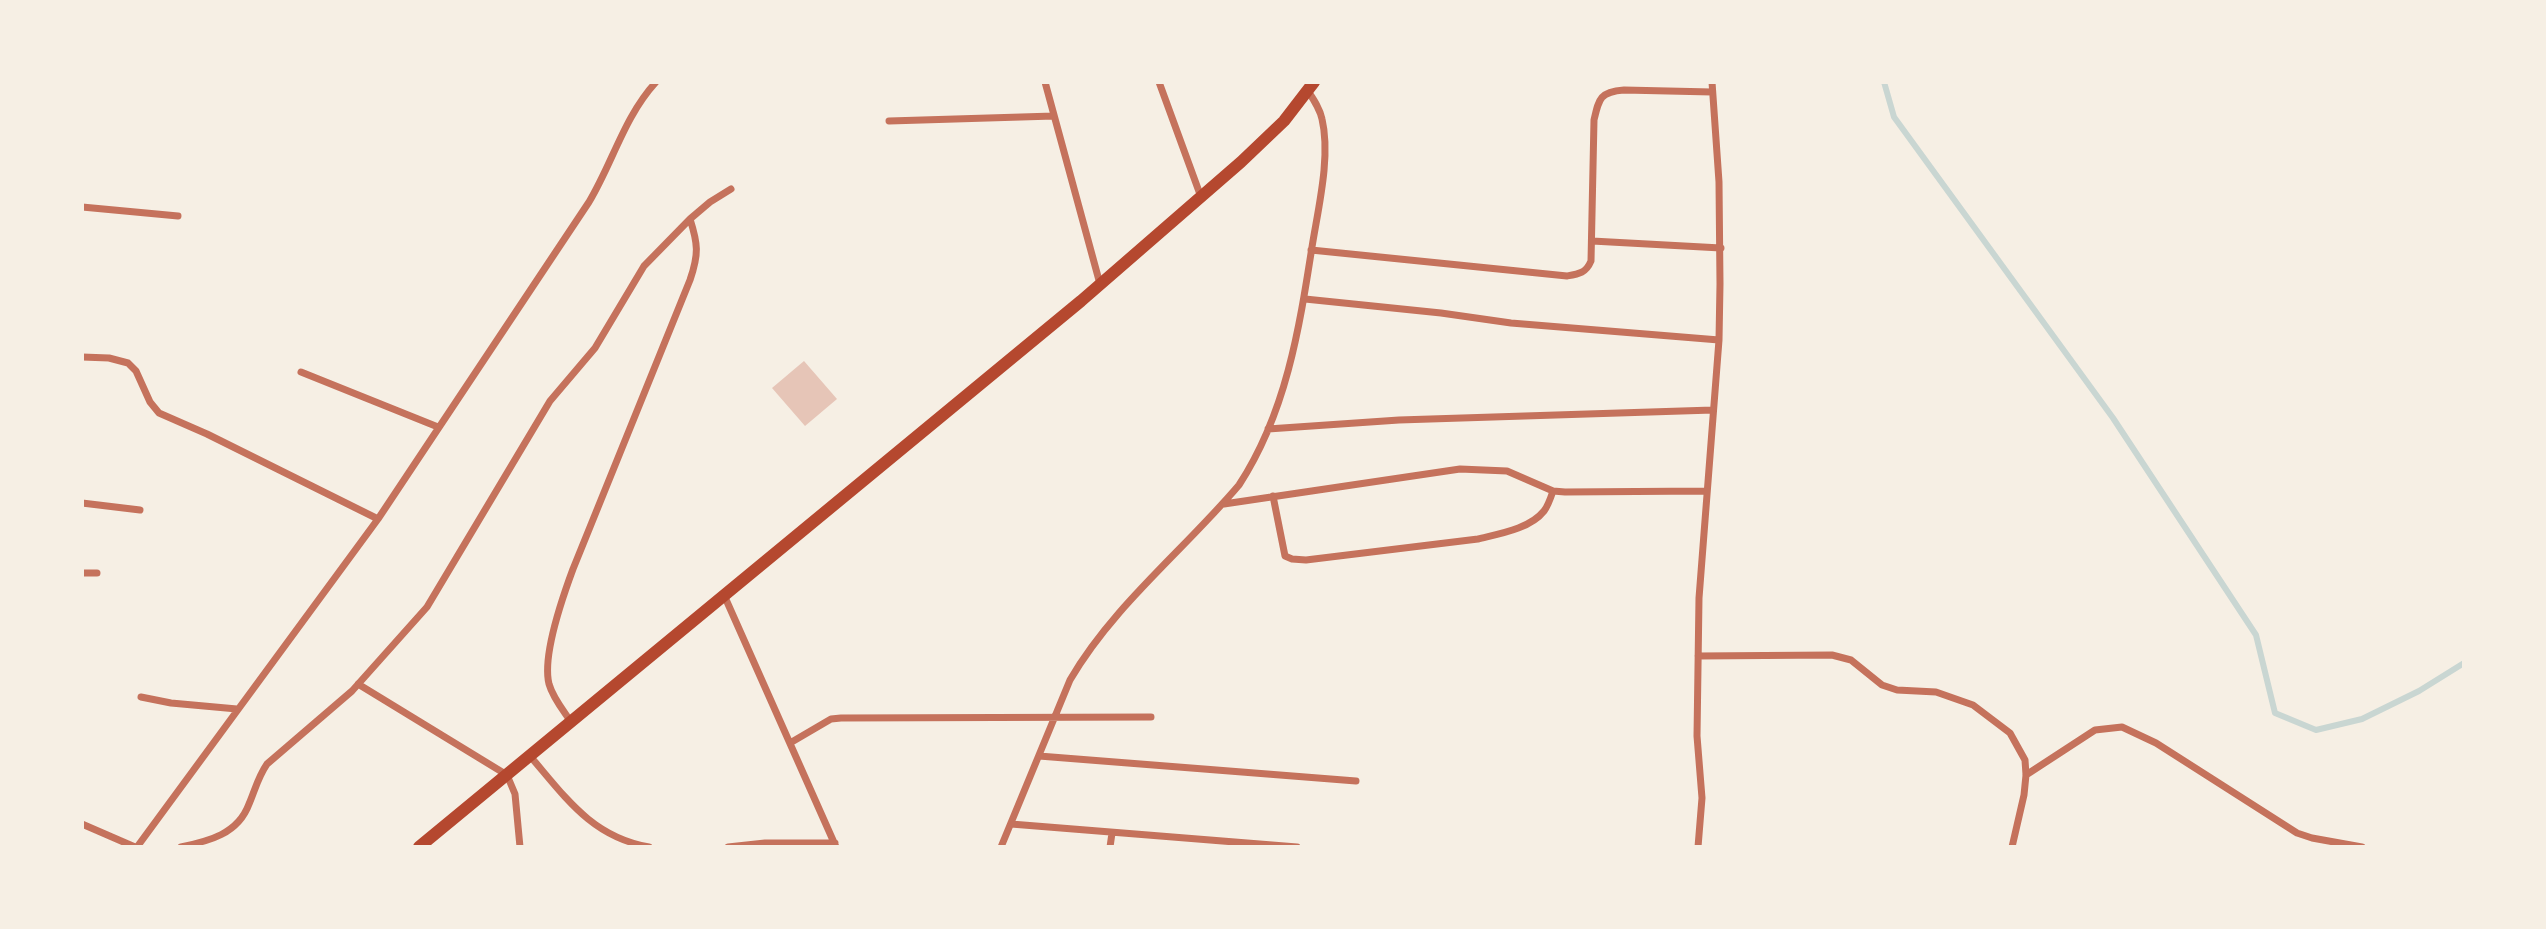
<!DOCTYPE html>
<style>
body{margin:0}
#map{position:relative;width:2546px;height:929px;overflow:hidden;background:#f6efe4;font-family:Barlow,sans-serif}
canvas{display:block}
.frame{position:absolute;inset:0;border:84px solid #f6efe4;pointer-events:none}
</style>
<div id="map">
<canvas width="2546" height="929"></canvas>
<div class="frame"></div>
</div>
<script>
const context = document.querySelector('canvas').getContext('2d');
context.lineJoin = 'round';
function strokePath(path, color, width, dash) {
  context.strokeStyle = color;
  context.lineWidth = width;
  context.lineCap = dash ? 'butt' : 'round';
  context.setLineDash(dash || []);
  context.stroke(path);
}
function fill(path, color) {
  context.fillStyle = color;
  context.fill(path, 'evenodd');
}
strokePath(new Path2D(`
 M1884,82L1894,117L2113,418L2256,635L2275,713L2316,730L2362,719L2419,691L2464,663`), '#c9d6d2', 6);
fill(new Path2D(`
 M804,361L837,399L805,426L772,388Z`), '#e6c5b7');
strokePath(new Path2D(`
 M1045,82L1100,284
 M1159,82L1201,197
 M889,121L1054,116
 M82,207L178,216
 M1592,241L1721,248
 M1311,250L1567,276C1579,274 1586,273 1591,261L1594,120C1599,98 1600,92 1624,90L1712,92
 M1305,299L1441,313L1511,323L1719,340
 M82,357L109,358L128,363L136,371L150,402L159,413L207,434L378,519
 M301,372L438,427
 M1268,429L1399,420L1713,410
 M1273,496L1285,556L1292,559L1306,560L1478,539C1498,534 1530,529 1544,511C1548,506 1551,497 1553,491
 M82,503L140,510
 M1224,504L1460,469L1507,471L1553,491L1565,492L1707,491
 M82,573H97
 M724,595L836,847
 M1698,656L1832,655L1851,660L1882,685L1897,690L1936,692L1973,705L2010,733L2025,760L2026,775L2024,795L2012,847
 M358,684L507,775L515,794L520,847
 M141,697L171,703L237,709
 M571,722C563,710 553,698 549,684C542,656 563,596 573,569L690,280C699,254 698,244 690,219
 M790,743L831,719L841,718L1151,717
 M530,756C566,798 592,837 649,847
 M1039,756L1356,781
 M2026,775L2095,730L2122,727L2156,743L2297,833L2312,838L2362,847
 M82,824L135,847
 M1011,824L1297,847
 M137,847L378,519L589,202C613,162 624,117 656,82
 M181,847C209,841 238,834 249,804C255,790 258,777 267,764L352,691L427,607L550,401L595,348L644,266L690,219L710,202L731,189
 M728,847L765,843H835
 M1001,847L1070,680C1113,606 1184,550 1239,485C1286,413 1299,330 1312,247C1318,209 1331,157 1322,119C1320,109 1314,100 1308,91
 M1110,847L1112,833
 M1698,847L1702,798L1697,736L1699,598L1719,340L1720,284L1719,182L1712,82`), '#c5725c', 7);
strokePath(new Path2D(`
 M419,847L1081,301L1241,162L1284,121L1314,82`), '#b5482f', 12);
</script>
